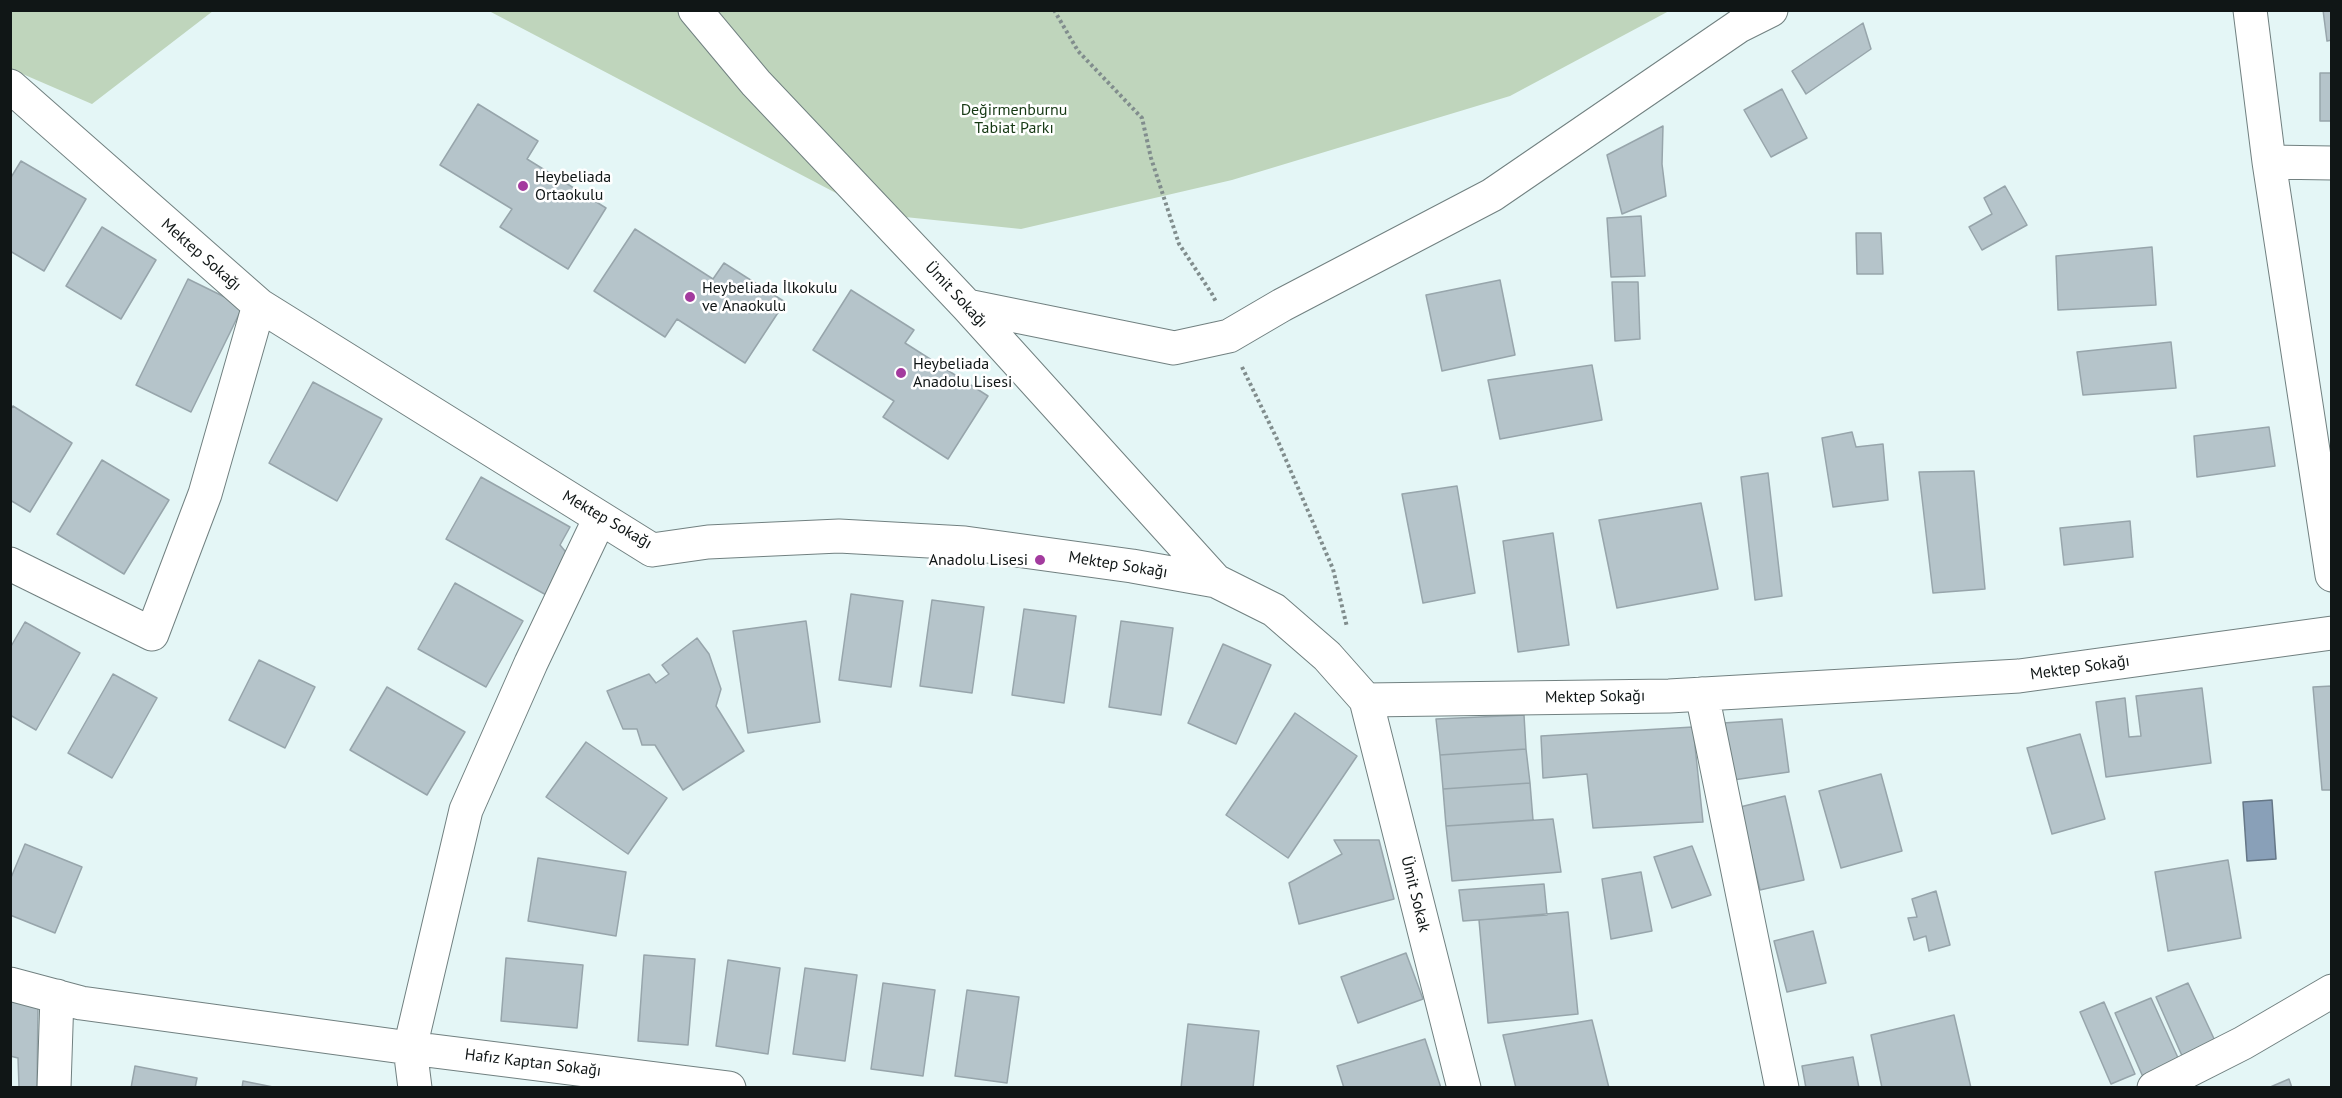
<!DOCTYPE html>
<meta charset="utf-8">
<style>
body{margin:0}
#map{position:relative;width:2342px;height:1098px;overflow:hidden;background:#e4f6f6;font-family:"PT Sans",sans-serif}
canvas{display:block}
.frame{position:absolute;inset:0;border:12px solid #101616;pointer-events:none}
</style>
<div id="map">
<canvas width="2342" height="1098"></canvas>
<div class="frame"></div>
</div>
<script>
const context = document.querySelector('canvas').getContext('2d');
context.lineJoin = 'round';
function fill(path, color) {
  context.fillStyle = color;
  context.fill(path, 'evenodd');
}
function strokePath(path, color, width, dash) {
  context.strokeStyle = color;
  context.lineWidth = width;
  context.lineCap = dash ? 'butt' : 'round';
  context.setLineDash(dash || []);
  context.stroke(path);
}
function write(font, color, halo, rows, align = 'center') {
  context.font = font + ' "PT Sans",sans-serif';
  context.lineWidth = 5;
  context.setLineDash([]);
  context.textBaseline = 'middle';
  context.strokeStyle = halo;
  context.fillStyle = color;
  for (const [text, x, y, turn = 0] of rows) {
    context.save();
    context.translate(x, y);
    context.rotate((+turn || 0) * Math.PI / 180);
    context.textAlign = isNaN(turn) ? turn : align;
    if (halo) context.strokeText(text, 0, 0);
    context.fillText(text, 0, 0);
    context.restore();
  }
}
fill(new Path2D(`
 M11,11H213L92,104L11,69Z
 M489,11H1669L1510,96L1232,180L1021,229L876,214Z`), '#bfd5bc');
const water = new Path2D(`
 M2272,800L2276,859L2247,861L2243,802Z`);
fill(water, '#89a0b8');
strokePath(water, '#657787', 1.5);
const building = new Path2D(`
 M2323,10H2332V40L2327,41Z
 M1863,23L1871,49L1806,94L1792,71Z
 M2320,73H2332V121H2320Z
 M1782,89L1807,138L1771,157L1744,110Z
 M478,104L538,141L527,159L606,208L568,269L500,227L512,209L440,165Z
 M1663,126L1662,164L1666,196L1622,214L1607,155Z
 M21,161L86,199L44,271L10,251V179Z
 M2005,186L2027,225L1982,250L1969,227L1992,214L1984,198Z
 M1641,216L1645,276L1611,277L1607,218Z
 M102,227L156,260L121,319L66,286Z
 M635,229L713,279L724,263L785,302L745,363L677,319L665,337L594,291Z
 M1856,233H1881L1883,274H1857Z
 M2152,247L2156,305L2058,310L2056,256Z
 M188,279L243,306L191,412L136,385Z
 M1500,280L1515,355L1442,371L1426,295Z
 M1612,282H1638L1640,339L1615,341Z
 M851,290L914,330L905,343L988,396L948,459L883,417L894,401L813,350Z
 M2171,342L2176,388L2083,395L2077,352Z
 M1592,365L1602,420L1500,439L1488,380Z
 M313,382L382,419L337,501L269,463Z
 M13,406L72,443L30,512L10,500V410Z
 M2269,427L2275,466L2197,477L2194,436Z
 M1852,432L1856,447L1883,444L1888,500L1833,507L1822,438Z
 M102,460L169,500L124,574L57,534Z
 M1974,471L1985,589L1933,593L1919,472Z
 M1768,473L1782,596L1755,600L1741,477Z
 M481,477L570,527L560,545L570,557L548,596L446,539Z
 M1457,486L1475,593L1423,603L1402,494Z
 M1701,503L1718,589L1617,608L1599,520Z
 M2130,521L2133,557L2064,565L2060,528Z
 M1553,533L1569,645L1518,652L1503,541Z
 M455,583L523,621L486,687L418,649Z
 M851,594L903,601L891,687L839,680Z
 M932,600L984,607L972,693L920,686Z
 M1024,609L1076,616L1064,703L1012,695Z
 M806,621L820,722L748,733L733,631Z
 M1121,621L1173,628L1161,715L1109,707Z
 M25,622L80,653L36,730L10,715V648Z
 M697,638L709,654L721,689L716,706L744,751L683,790L655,745H642L637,729H623L607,691L649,674L656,683L669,674L662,665Z
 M1223,644L1271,665L1236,744L1188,723Z
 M259,660L315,687L285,748L229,720Z
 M113,674L157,698L112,778L68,753Z
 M2332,686V790H2322L2313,687Z
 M387,687L465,732L427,795L350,750Z
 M2202,688L2211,763L2106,777L2096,702L2125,698L2129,737L2141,736L2136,696Z
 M1295,713L1357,756L1288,858L1226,815Z
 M1524,715L1526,749L1440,755L1436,719Z
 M1782,719L1789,772L1733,780L1723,723Z
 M1693,727L1703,822L1593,828L1587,774L1543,778L1541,736Z
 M2080,734L2105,819L2052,834L2027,748Z
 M586,742L667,798L628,854L546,797Z
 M1526,749L1530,783L1443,789L1440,755Z
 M1881,774L1902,851L1841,868L1819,791Z
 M1530,783L1533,820L1446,826L1443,789Z
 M1785,796L1804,880L1760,890L1740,807Z
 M1553,819L1561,872L1452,881L1446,826Z
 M1334,840H1379L1394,899L1299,924L1289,883L1342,854Z
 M25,844L82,867L55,933L10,915V880Z
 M1692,846L1711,895L1672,908L1654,857Z
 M538,858L626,872L616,936L528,921Z
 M2228,860L2241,938L2168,951L2155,872Z
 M1641,872L1652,931L1611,939L1602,879Z
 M1544,884L1547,915L1463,921L1459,890Z
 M1936,891L1950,945L1929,951L1926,936L1914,940L1908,918L1917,917L1912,899Z
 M1568,912L1578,1014L1488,1023L1479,920Z
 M1813,931L1826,983L1787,992L1774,941Z
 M1406,953L1423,999L1358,1023L1341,977Z
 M644,955L695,959L688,1045L638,1041Z
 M506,958L583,965L577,1028L501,1021Z
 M728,960L780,968L768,1054L716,1046Z
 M805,968L857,975L845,1061L793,1054Z
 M883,983L935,990L923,1076L871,1069Z
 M2188,983L2216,1043L2183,1058L2156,997Z
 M967,990L1019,997L1007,1083L955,1076Z
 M10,998L38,1006L37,1088H10L19,1087L18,1058L10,1056Z
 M2151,998L2179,1060L2143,1077L2115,1013Z
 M2104,1002L2135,1074L2111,1084L2080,1012Z
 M1954,1015L1971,1088H1882L1871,1035Z
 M1592,1020L1609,1088H1516L1503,1035Z
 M1188,1024L1259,1031L1253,1088H1181Z
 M1425,1039L1441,1088H1344L1337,1066Z
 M1853,1057L1859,1088H1806L1802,1066Z
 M135,1066L197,1078L195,1088H131Z
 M2289,1079L2292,1088H2268Z
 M243,1081L278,1088H242Z`);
fill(building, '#b5c4ca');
strokePath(building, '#97a5ab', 1.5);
const minor = new Path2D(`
 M695,10L756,83L967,306L1216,581
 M2250,10L2269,162
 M10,86L259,305L652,550L708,542L839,536L965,543L1132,566L1216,581L1274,610L1327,656L1366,700L1669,696L2019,676L2332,633
 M2332,163L2269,162L2332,575
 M967,306L1174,348L1229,336L1282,305L1492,195L1739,26L1771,10
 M10,564L152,634L205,494L259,305
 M1702,694L1782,1088
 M1366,700L1464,1088
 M10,984L81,1003L410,1048L729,1088
 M54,1088L57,996
 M415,1088L410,1048L466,810L531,663L600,518
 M2154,1088L2243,1043L2332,991`);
strokePath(minor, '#718080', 35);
strokePath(new Path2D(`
 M1054,10L1078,51L1142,118L1151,158L1179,244L1212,294L1216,302
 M1242,367L1277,439L1333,569L1347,627`), '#818d8d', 4, [3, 3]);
strokePath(minor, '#fff', 33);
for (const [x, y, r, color] of [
 [523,186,6,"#a33b9e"],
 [690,297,6,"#a33b9e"],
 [901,373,6,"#a33b9e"],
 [1040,560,6,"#a33b9e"]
]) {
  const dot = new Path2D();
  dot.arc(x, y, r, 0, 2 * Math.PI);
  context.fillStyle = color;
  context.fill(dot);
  strokePath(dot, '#fff', 2);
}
write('16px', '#163914', '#fff', [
 ["Değirmenburnu",1014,110],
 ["Tabiat Parkı",1014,128]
]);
write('16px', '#101616', '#fff', [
 ["Heybeliada",535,177],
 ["Ortaokulu",535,195],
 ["Heybeliada İlkokulu",702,288],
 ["ve Anaokulu",702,306],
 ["Heybeliada",913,364],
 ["Anadolu Lisesi",913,382],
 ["Anadolu Lisesi",1028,560,"right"]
], 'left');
write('16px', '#101616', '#fff', [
 ["Mektep Sokağı",201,255,41],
 ["Ümit Sokağı",956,295,47],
 ["Mektep Sokağı",607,520,30],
 ["Mektep Sokağı",1118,565,9],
 ["Mektep Sokağı",2080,668,-8],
 ["Mektep Sokağı",1595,697,-1],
 ["Ümit Sokak",1415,894,76],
 ["Hafız Kaptan Sokağı",533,1063,7]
]);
</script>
